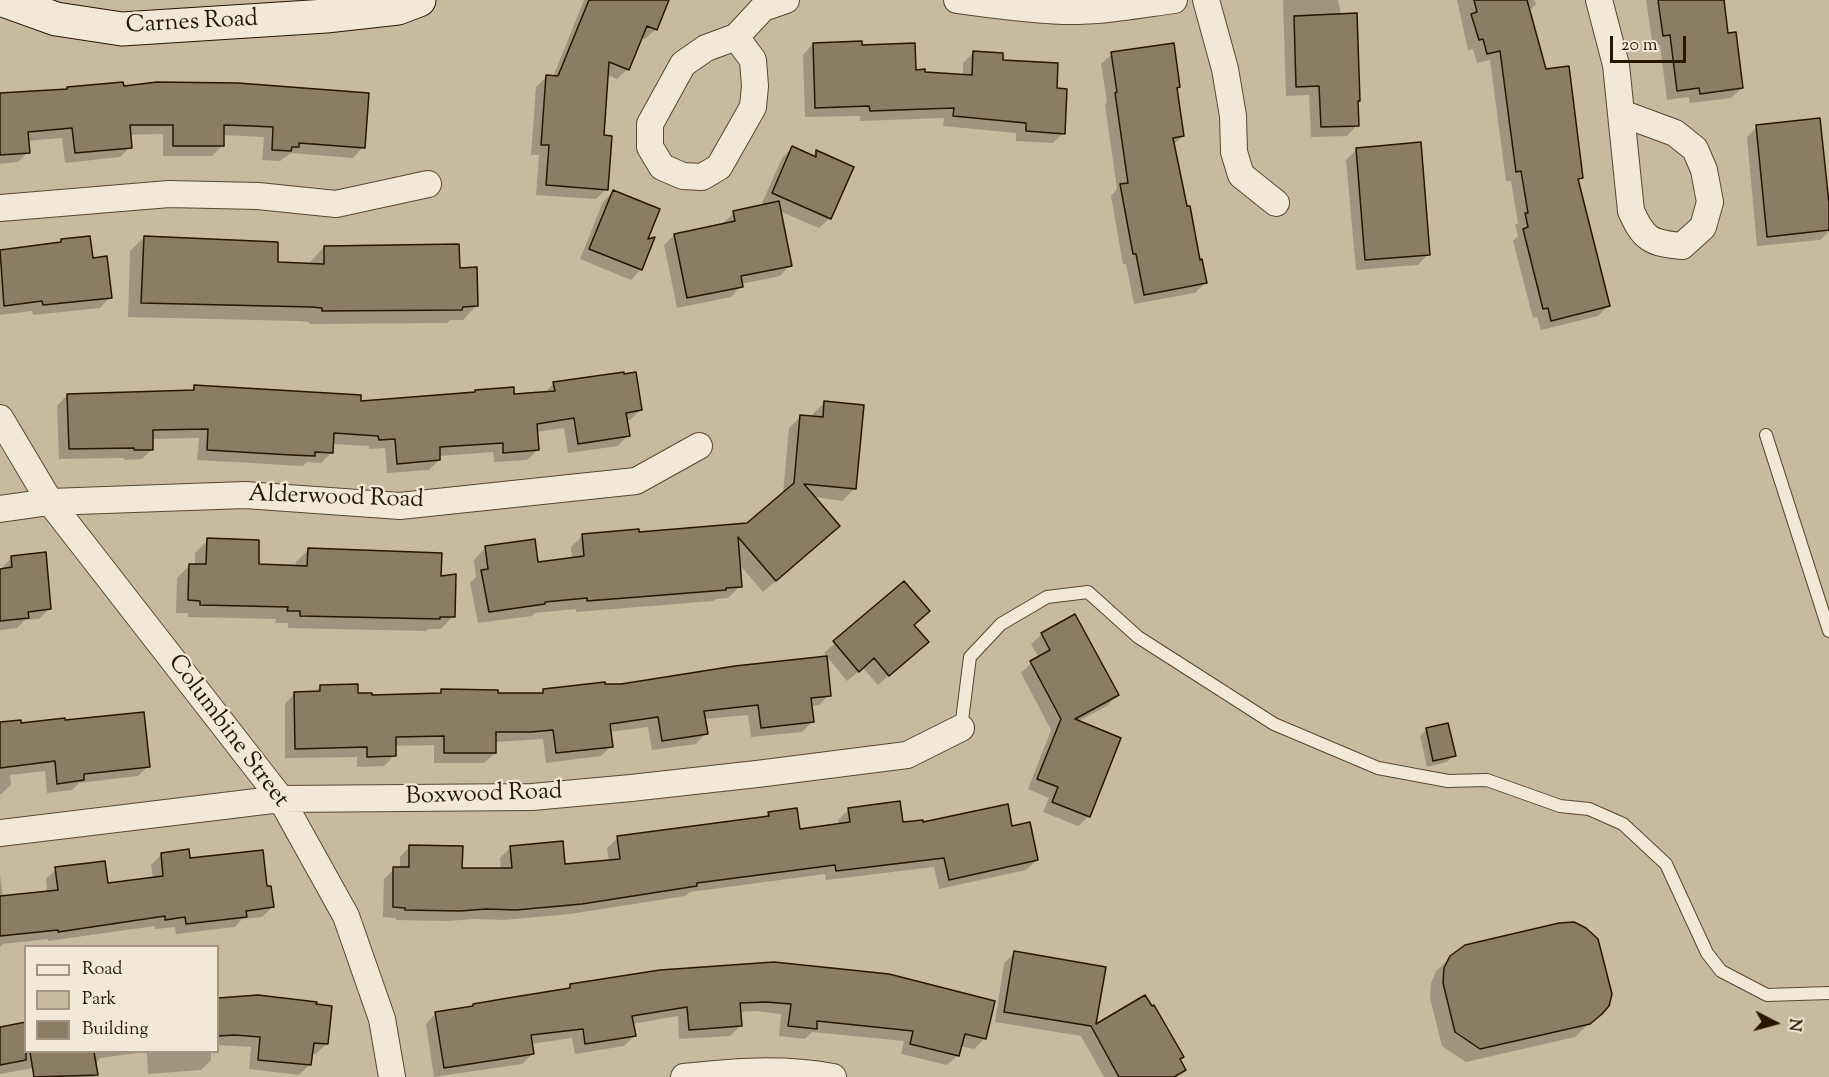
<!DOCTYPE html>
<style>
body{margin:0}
#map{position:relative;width:1829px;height:1077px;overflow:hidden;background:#eadcc0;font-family:"Sorts Mill Goudy",serif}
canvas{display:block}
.legend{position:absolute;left:24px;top:945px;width:195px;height:108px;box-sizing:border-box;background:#f1e8d6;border:2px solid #a19480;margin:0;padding:8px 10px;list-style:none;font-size:18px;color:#281500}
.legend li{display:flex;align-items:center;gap:12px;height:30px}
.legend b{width:30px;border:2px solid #a19480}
.north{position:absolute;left:1745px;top:993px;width:60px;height:60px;-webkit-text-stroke:4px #f1e8d6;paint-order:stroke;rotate:96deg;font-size:16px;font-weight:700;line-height:24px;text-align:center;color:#281500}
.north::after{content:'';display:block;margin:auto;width:21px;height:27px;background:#281500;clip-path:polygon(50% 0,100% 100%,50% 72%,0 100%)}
.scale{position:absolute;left:1610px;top:36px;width:76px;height:27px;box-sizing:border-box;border:3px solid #281500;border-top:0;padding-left:8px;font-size:18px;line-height:21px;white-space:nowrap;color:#281500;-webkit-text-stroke:4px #f1e8d6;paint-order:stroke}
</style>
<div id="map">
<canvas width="1829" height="1077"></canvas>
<ul class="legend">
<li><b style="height:8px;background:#f1e8d6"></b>Road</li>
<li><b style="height:16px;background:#c9ba9f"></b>Park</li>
<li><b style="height:16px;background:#8d7c64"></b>Building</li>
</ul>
<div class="north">N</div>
<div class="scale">20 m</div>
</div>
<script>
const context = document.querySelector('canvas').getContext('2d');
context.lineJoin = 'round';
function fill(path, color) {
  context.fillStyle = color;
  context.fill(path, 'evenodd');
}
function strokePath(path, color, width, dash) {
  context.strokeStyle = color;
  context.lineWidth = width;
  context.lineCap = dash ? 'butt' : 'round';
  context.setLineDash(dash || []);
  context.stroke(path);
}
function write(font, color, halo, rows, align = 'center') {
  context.font = font + ' "Sorts Mill Goudy",serif';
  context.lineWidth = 4.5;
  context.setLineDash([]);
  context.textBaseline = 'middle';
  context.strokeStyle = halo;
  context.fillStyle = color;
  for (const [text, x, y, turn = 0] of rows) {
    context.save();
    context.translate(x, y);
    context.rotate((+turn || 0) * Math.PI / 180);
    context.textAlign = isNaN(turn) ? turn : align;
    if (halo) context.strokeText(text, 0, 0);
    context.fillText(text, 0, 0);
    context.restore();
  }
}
fill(new Path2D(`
 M0,0H1829V1077H0ZM26,946H218V1052H26Z`), '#c9ba9f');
fill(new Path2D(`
 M584,0H667L656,29L645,39L640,37L628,69L617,79L607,75L603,136L606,189L596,199L536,195L539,155H531L536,87L546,77H553Z
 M1283,0H1338L1359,101L1356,103L1357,125L1347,136L1311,137L1309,95L1286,96Z
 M1457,0H1534L1536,4L1528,12L1545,70L1581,178L1577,182L1608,306L1598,316L1541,330L1537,317L1533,318L1513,241L1518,236L1515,225L1518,223L1511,181H1506L1490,60L1477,63L1473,49L1468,50Z
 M1646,0H1722L1727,35L1742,88L1731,98L1690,103L1689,97L1667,100L1660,45L1653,46Z
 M813,44L860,47L914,71L923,73L963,76V63L974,52L1001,61L1056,89L1063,133L1053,143L1016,141V133L943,126L944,118L860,121V116L805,117L803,55Z
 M1112,54L1179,87L1176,90L1183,136L1173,145L1199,262L1205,283L1195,293L1134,304L1126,264H1123L1111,196L1117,189L1105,105L1107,102L1101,64Z
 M122,87L363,147L353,158L291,153L280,161L262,160L264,137L222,135V146L212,156H163V134L129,135L130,147L120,157L65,163L62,138L27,141L28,152L18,162L0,164V95Z
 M1757,127L1829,217V231L1820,240L1757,246L1747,137Z
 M792,148L812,156L816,151L830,218L819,228L779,211L790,265L780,276L741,284V286L731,297L677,308L664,245L674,235L724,225L723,223L734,213L767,205L762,203L782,158Z
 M1357,149L1428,254L1418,265L1356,270L1346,160Z
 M613,192L646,241L641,269L631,280L580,259L603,202Z
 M144,237L276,264L311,265V261L324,247L458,269L476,306L463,320H450L447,323L309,324V322L297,321L128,317L130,251Z
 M61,241L92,260L110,297L100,308L33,315L32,311L0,315V251L58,244Z
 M554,383L640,410L630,420L626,421L628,435L618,446L568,453L564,428L536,432L538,450L527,460L494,462L493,452L439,456V460L429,470L387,473L385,448L369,449V446L332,444V452L321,463L307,462L303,466L197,460L199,438L152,439V449L142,459L124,460V458L59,459L57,406L67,395L189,392L195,387L359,402L473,394L475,391L513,396L544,394Z
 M825,402L854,489L842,501L814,497L826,538L763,592L738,563L740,586L728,598L716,599L713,601L576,612V609L534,613L532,616L478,623L470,583L476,577L474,560L485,548L537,564L572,559L571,547L583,535L638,534L747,525L783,494L789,428L801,416L813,418V414Z
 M208,540L257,566L295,567L296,562L308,550L439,578L453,616L441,629H428L426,631L288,628V623H275L276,619L188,617V613H176L177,578L190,565H195V553Z
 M12,557L50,608L39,619L25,620L17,628L0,630V570Z
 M904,583L916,652L878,685L863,668L847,681L824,653Z
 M1042,634L1117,695L1107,706L1077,722L1089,816L1078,826L1043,812L1049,798L1028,789L1051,730L1021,673L1031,663L1039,658L1031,644Z
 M321,686L371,697L438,695L442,691L496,694H540L544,691L604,686L829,695L819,705L810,706L812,722L802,732L751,737L748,715L704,719L706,733L696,744L652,750L648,727L610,732L611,746L601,756L546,763L543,739L495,742V753L484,763H434V745L394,746V756L384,766L357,767V757L285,758V704L295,693H314Z
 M0,724L19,725L148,766L138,776L79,783L72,790L47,793L45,771L10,775L11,785L0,795Z
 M1427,729L1454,755L1447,762L1427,767L1420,736Z
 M849,809L901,824L1011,828L1037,860L1026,870L939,889L934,867L826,880L825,874L690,892L685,896L570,914L504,920L475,919L448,921L396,920V918L383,917L384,879L394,869H400V857L410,846L461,869L501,870L500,858L511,847L564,866L609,861L607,848L618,838L764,818L769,813L799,831L839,825L838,820Z
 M162,854L188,860L266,888L272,907L262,917L242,919L235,927L176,934L175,927L155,929V926L48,941V939L3,944L0,947V875L3,897L47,892L46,879L56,869L107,885L153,879L151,865Z
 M1015,953L1094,1026L1179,1059L1184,1069L1177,1077H1104L1081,1036L995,1022L1004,963Z
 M1451,957L1608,1005L1575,1037L1466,1062L1442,1046L1430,998L1431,983L1436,971Z
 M774,964L984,1039L974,1049L960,1046L958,1055L947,1065L901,1054L904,1041L812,1032L805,1039L779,1036L781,1014L755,1011L739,1012L740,1026L730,1036L679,1039L678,1016L632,1024L634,1036L624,1046L575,1054L572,1038L531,1044L532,1054L522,1064L434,1077L426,1024L436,1013L565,991L570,986Z
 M258,997L326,1044L316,1054L311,1053L310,1064L299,1075L249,1069L251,1047L218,1045V1000Z
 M0,1027L26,1052H145L100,1058L95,1065L96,1075L94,1077H42L39,1067L0,1074Z
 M147,1052H211V1060L201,1070L148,1074Z`), '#0003');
const building = new Path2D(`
 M589,0H669L657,30L647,26L629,70L609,62L604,135L612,136L608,190L546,185L549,145H541L546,75L558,76Z
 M1474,0H1527L1546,69L1569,66L1583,178L1578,179L1610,306L1551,321L1548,308L1543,309L1523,229L1528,227L1525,213H1528L1521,171L1516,172L1500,51L1487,54L1483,39L1479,40L1471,14L1477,12Z
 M1658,0H1724L1728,33L1736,32L1743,88L1700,94L1699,88L1677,91L1670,35L1663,36Z
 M1357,13L1360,101H1358L1359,126L1321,127L1319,86L1296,87L1294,16Z
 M862,41V45L915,43L916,70L925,69V72L972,75L973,51L1003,53V60L1058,63L1057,88L1067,89L1065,134L1026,131V123L953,116L954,108L870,111L869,106L815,108L813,43Z
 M1174,43L1180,87L1177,88L1184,136L1173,138L1187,206H1190L1200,260L1202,259L1207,283L1144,295L1136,254H1133L1120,184L1128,183L1115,93L1117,92L1111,52Z
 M123,82L124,86L157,82L238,83L369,93L365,148L299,143V147H292L291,151L272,150L273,127L252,126L224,125V146H173V125H130L132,148L75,153L72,128L28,132L30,153L0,155V93L67,89V87Z
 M1820,118L1829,203V230L1767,237L1756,125Z
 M1421,142L1430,255L1365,260L1356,148Z
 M792,146L816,157V150L854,167L831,219L772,193Z
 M613,190L660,209L648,239L655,237L642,270L589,249Z
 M779,201L792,266L741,276L743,287L687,298L674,234L735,221L733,211Z
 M90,236L93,258L107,256L112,298L43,305L42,301L4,306L0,250L61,242V239Z
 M144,236L278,242V262L324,264V246L459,244L460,268L477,267L478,306L463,307L462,310L322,311V308L311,307L141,303Z
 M624,372V374L636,372L642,410L626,413L630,436L578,444L574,418L537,424L539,450L503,453V443L440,447V460L397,464L395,439L379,440L378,436L334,433L333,453L315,452V456L291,455L207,450L208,429L153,430V450H134V448L69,449L67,394L194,390V385L361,395V401L475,392V390L514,387V394L555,391L553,382Z
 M824,401L864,405L856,489L804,484L840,526L776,581L738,537L742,587L726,588V590L638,597L587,601V598L545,602V604L489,612L481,570L488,569L485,546L535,539L538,562L584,556L582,534L639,529V532L747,523L794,483L800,415L823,417Z
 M207,538L259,540V564L307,566L308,548L442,553L441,576L456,574L455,617H440V619L300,616V611H287L288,607L200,605V601L188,600L189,564H206Z
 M46,552L51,609L28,612L29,618L0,621V569L12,567L11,556Z
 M904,581L930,611L914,625L929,642L889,676L874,658L859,672L833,641Z
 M1075,614L1119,695L1075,719L1121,738L1090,817L1052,802L1058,787L1037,779L1061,719L1030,661L1050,650L1041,633Z
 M827,656L831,696L811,698L814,722L761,728L758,705L704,711L708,734L662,741L658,717L610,724L613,747L556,753L553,730L531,732H496V753H444V736L396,737V756L367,757V747L295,749L294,692L320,691V685L358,684V693H372V695L441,693V689L498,690V693H543V689L605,682V684H621L735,666Z
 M144,712L150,767L84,774V780L57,784L55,761L0,768V722L21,720V723L65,718V720Z
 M1448,723L1456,756L1433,761L1426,728Z
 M900,801L903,822L923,820V822L1008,804L1012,826L1030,822L1038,860L949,880L944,858L836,871L835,865L697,883V886L582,904L516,910L486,909L460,911L405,910V908L393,907V867H409V845L463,846L462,868H512L510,846L563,841L565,864L620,859L617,836L769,816L768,812L797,808L800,829L850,822L848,808Z
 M189,849L190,858L263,850L267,886H271L274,907L246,911L247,917L186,924L185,917L165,920V916L58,932V930L0,936V896L58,890L55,867L105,861L108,883L163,876L161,853Z
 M1574,922L1586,928L1598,939L1612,994L1609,1006L1602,1014L1590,1024L1480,1049L1455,1032L1443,983L1444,968L1450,956L1465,945L1559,923Z
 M1014,951L1106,967L1096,1024L1145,995L1152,1006L1154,1005L1184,1057L1180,1059L1186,1070L1174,1077H1119L1091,1026L1004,1012Z
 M774,962L889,974L995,1001L986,1039L965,1034L959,1056L910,1044L913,1031L817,1021V1029L788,1026L791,1004L766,1002L740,1003L742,1026L689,1030L687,1007L632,1016L636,1036L585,1044L583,1029L531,1035L534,1054L444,1068L435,1012L473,1006V1004L508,998L570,988V984L660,970Z
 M258,995L317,1002L316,1004L332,1006L328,1044L314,1043L311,1065L258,1060L260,1037L235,1035L218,1036V998Z
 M26,1022V1060L0,1065V1027Z
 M30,1052H94L98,1075L34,1077Z`);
fill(building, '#8d7c64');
strokePath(building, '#281500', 1.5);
const lane = new Path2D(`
 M1766,435L1829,631
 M961,728L970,657L1001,624L1047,597L1088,592L1138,637L1274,724L1378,768L1448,781L1487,780L1560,806L1589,809L1623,824L1666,864L1707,953L1721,971L1767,995L1829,993`);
const street = new Path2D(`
 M957,0C992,5 1028,10 1063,11C1100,12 1137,5 1174,0
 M1206,0L1225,69L1233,116L1234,152L1241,175L1276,203
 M1599,0L1616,65L1631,211C1644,240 1651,243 1682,246L1703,227L1710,202L1704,170L1695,149L1675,133L1621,113
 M736,37L753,60L755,86L753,107L719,167L702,177L683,176L662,167L650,147V124L683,64L706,48L736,37L763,8L786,0
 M0,208L169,194L258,196L336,204L428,184
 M0,418L50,502L281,799L346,916L382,1019L392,1077
 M0,509L50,502L245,495L400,506L636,481L699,446
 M0,833L281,799L532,797L631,788L757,774L907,755L961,728
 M684,1077C734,1071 783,1068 833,1077`);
const secondary = new Path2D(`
 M3,0L56,19L122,29L326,16L398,8L419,0`);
strokePath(lane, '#584730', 14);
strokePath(street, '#584730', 28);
strokePath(secondary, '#281500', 35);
strokePath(lane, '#f1e8d6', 12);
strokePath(street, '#f1e8d6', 26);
strokePath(secondary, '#f1e8d6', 33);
write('24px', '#281500', '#f1e8d6', [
 ["Carnes Road",192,24,-3],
 ["Alderwood Road",336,499,2],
 ["Columbine Street",227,732,53],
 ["Boxwood Road",484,796,-2]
]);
</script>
